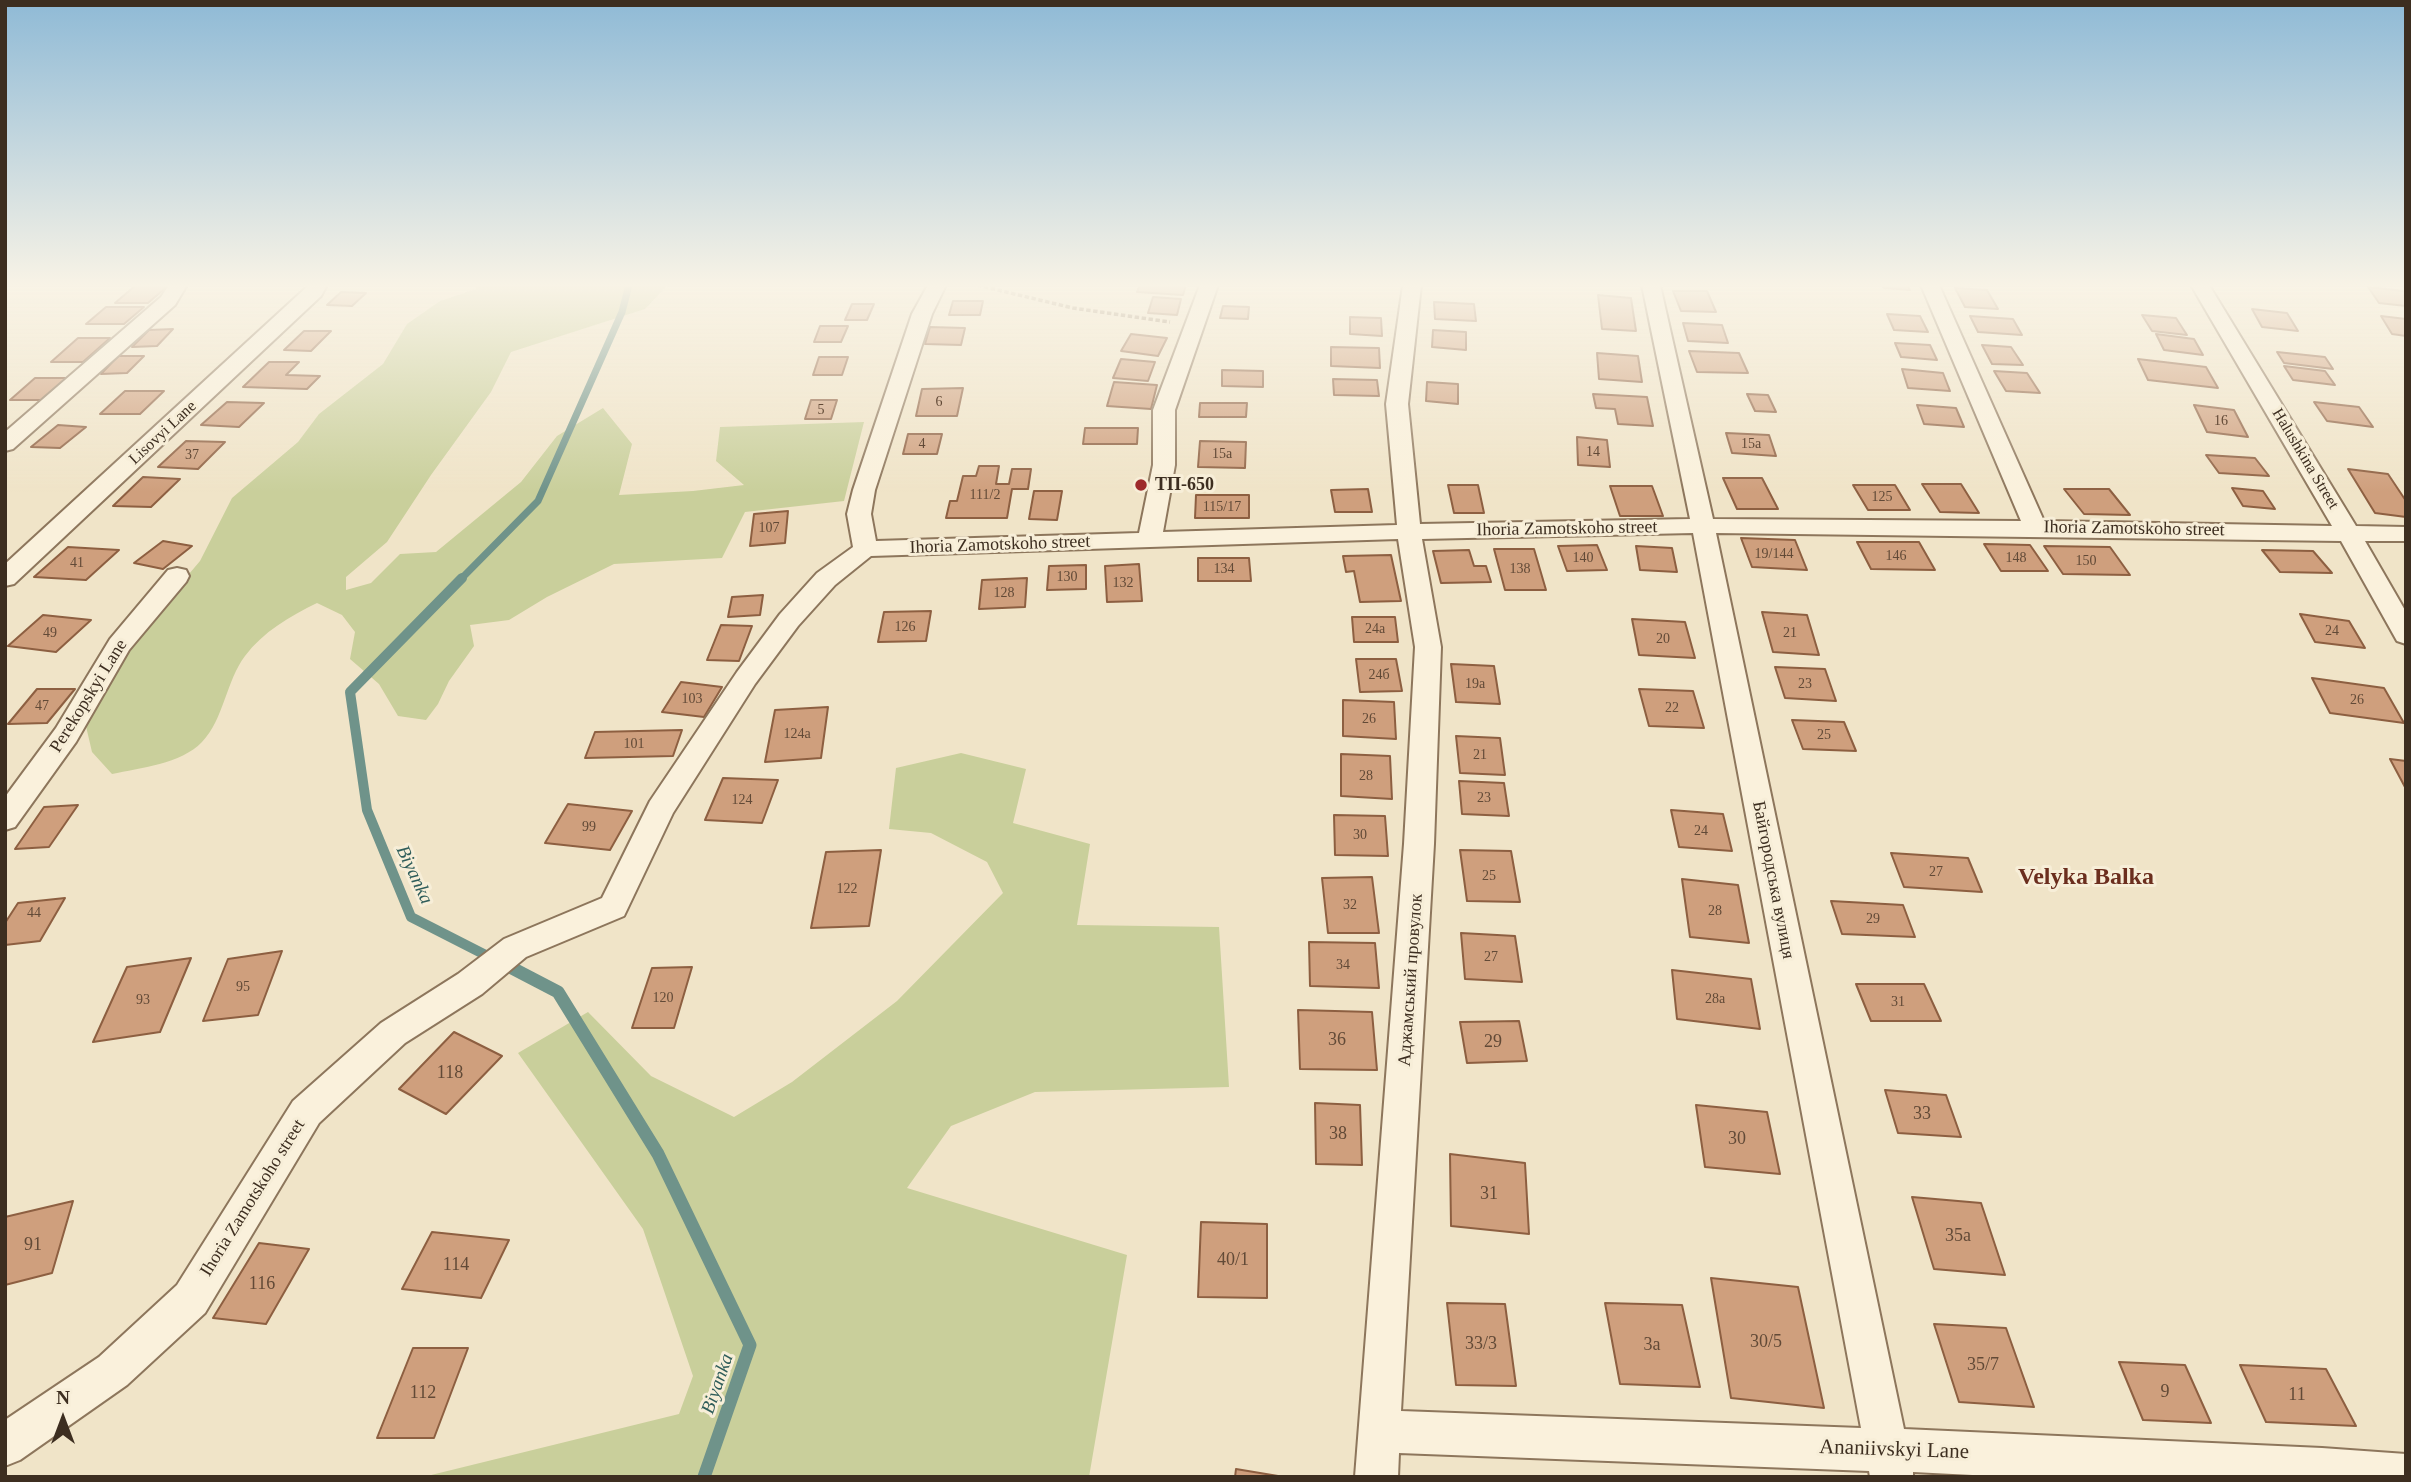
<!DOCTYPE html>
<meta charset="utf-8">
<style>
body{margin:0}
#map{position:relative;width:2411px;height:1482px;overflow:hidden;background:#f0e4c8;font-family:"Times New Roman",serif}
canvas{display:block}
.frame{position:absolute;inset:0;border:7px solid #3d2e20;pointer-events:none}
.north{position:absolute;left:28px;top:1384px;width:70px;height:70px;-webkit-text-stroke:5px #f7eed8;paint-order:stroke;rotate:0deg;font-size:19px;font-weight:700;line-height:28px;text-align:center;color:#3d2e20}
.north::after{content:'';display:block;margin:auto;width:24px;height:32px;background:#3d2e20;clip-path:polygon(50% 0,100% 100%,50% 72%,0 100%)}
</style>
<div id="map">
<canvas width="2411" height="1482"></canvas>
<div class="frame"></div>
<div class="north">N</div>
</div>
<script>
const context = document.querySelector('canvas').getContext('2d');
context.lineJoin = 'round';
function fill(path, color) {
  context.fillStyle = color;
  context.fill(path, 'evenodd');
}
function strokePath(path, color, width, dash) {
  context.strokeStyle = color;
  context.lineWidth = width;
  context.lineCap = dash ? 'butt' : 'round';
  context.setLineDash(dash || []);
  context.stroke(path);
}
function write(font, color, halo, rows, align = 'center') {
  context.font = font + ' "Times New Roman",serif';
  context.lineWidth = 6;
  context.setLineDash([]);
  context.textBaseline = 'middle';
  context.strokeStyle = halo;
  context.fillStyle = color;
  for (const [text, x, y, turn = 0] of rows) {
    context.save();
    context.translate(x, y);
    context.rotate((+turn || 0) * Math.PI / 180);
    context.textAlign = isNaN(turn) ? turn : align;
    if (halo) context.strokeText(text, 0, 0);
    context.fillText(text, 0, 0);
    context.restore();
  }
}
fill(new Path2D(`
 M476,285H668L645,309L511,352L491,392L431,475L387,542L346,577V590L371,583L400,554L436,552L521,482L557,436L603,408L632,444L619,495L693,491L744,485L716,461L720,427L864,422L844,501L745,512L722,558L614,564L547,597L509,620L470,625L474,646L449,681L438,704L426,720L398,716L379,684L350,659L355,632L342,615L317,603C290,616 263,632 245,656C226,681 224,719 202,742C181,764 140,768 112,774L92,752L85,722L123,652L200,561L232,498L298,442L319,414L383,364L407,324L440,301L476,289Z
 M961,753L1026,769L1013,823L1090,844L1077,925L1219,927L1229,1087L1035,1092L951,1126L907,1188L1127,1255L1089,1477H423L679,1414L693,1376L643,1229L518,1053L588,1012L651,1076L734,1117L792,1082L897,1001L1003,893L987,862L931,833L889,829L896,768Z`), '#c9cf9b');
strokePath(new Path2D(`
 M460,580L538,501L622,312L629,285`), '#6f938a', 7);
strokePath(new Path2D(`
 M462,578L350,692L367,810L411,917L513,969`), '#6f938a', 10);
strokePath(new Path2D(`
 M510,967L558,992L658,1154L750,1345L704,1477`), '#6f938a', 13);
const building = new Path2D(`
 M136,285H169L148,303H115Z
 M1140,285H1186L1183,295L1137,292Z
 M1882,285H1907L1910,290L1884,288Z
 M2368,287L2404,291L2406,306L2379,303Z
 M1955,288L1987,290L1998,309L1965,307Z
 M1673,291H1707L1716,312L1681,311Z
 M341,292L366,293L352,306L327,305Z
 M1598,295L1631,298L1636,331L1602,329Z
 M1153,297L1181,299L1177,315L1148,313Z
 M953,301H983L980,315H949Z
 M1434,302L1474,304L1476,321L1435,319Z
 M852,304H874L867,320H845Z
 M1223,306L1249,307L1248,319L1220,318Z
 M106,307H144L124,324H86Z
 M2252,309L2287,313L2298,331L2262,327Z
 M1887,314L1920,316L1928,332L1894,330Z
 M2142,315L2176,318L2187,335L2152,331Z
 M1970,316L2013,319L2022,335L1978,332Z
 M2381,316L2406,319V336L2392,334Z
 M1350,317L1381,318L1382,336L1350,334Z
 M1683,323L1722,325L1728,343L1688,341Z
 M820,326H848L841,342H814Z
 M930,327L965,328L961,345L925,344Z
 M173,329L157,346L132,347L149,330Z
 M1433,330L1466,332V350L1432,347Z
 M304,331H331L311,351L284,350Z
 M1131,334L1167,338L1158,356L1121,351Z
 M2156,334L2194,339L2203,355L2164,350Z
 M78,338H110L83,362H51Z
 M1895,343L1930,345L1937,360L1901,357Z
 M1982,345L2011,347L2023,365L1992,364Z
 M1331,347L1379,348L1380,368L1331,366Z
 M1689,351L1739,353L1748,373L1697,372Z
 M2277,352L2325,357L2333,369L2284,363Z
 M1597,353L1638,356L1642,382L1599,379Z
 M118,356H144L127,373L101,374Z
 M819,357H848L842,375H813Z
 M1121,359L1155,362L1148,381L1113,378Z
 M2138,359L2206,367L2218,388L2148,380Z
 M269,362H299L286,375L320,376L307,389L243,387Z
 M2284,366L2325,371L2335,385L2293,380Z
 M1902,369L1943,373L1950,391L1908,388Z
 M1222,370L1263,371V387L1222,386Z
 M1994,371L2027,373L2040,393L2006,391Z
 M35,378H67L43,400H10Z
 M1333,379L1377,380L1379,396L1334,395Z
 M1114,382L1157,385L1151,409L1107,406Z
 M1427,382L1458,384V404L1426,401Z
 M963,388L957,416H916L922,389Z
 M125,391H164L140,414H100Z
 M1593,394L1647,397L1653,426L1618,424L1615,409L1596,408Z
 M1747,394L1768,395L1776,412L1755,411Z
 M811,400H837L831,419H805Z
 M227,402L264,403L239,427L201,425Z
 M2314,402L2359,407L2373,427L2327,421Z
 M1200,403H1247L1246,417H1199Z
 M1917,405L1956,408L1964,427L1924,424Z
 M2194,405L2234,410L2248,437L2207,432Z
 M58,425L86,427L60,448L31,447Z
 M1085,428H1138L1137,444H1083Z
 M1726,433L1769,435L1776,456L1732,453Z
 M908,434H942L937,454H903Z
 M1577,437L1607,440L1610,467L1578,465Z
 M186,441L225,442L198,469L158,467Z
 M1200,441L1246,442L1245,468L1198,467Z
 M2206,455L2255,458L2269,476L2219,473Z
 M979,466H999L996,484H1009L1012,469H1031L1028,489H1012L1007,518H946L950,501H957L963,476H976Z
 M2348,469L2388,474L2406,501V517L2375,513Z
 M143,477L180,479L151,507L113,506Z
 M1723,478H1762L1778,509H1737Z
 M1922,484H1961L1979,513L1940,512Z
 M1448,485H1478L1484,513H1454Z
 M1853,485H1895L1910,510H1868Z
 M1610,486H1652L1663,516H1620Z
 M2232,488L2263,491L2275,509L2243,506Z
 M1368,489L1372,512H1335L1331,490Z
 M2064,489H2109L2130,515L2084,514Z
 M1034,491H1062L1057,520L1029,519Z
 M1196,495H1249V518H1195Z
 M788,511L785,543L750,546L754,514Z
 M1741,538L1795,540L1807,570L1752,567Z
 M163,541L192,546L163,569L134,563Z
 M1857,542H1919L1935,570L1871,569Z
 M1984,544L2030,545L2048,571H2001Z
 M1597,545L1607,570L1567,571L1558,546Z
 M1636,546L1672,548L1677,572L1640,570Z
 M2044,546L2110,547L2130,575L2063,574Z
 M68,547L119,550L86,580L34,577Z
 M1494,549H1534L1546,590H1505Z
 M1469,550L1474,566H1486L1491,582L1441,583L1433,551Z
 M2262,550L2313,551L2332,573L2280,572Z
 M1391,555L1401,601L1360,602L1354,571L1346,572L1343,556Z
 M1198,558H1249L1251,581H1198Z
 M1139,564L1142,601L1107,602L1105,566Z
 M1086,565V589L1047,590L1049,566Z
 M1027,578L1025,607L979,609L982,580Z
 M763,595L760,615L728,617L732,597Z
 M931,611L926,641L878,642L884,612Z
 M1762,612L1807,615L1819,655L1773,652Z
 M2300,614L2349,621L2365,648L2315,642Z
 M43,615L91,620L56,652L8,646Z
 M1352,617H1395L1398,642H1354Z
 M1632,619L1685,622L1695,658L1639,655Z
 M721,625L752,626L739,661L707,660Z
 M1356,659H1396L1402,691L1360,692Z
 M1451,664L1494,666L1500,704L1456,702Z
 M1775,667L1825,669L1836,701L1785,698Z
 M2312,678L2384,688L2404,723L2330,713Z
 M681,682L722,687L704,717L662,712Z
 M37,689H75L47,723L8,724Z
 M1639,689L1693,691L1704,728L1649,726Z
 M1343,700L1394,702L1396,739L1343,736Z
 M828,707L821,758L765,762L775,710Z
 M1792,720L1844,722L1856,751L1803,749Z
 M682,730L673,756L585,758L595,732Z
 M1456,736L1500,738L1505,775L1460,773Z
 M1341,754L1390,756L1392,799L1341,796Z
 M2390,759L2406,761V789Z
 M723,778L778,780L762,823L705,820Z
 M1459,781L1504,783L1509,816L1462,814Z
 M568,804L632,811L610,850L545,843Z
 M78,805L49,847L15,849L44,807Z
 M1671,810L1723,814L1732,851L1679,847Z
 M1334,815L1385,816L1388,856L1335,855Z
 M881,850L869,926L811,928L826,852Z
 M1460,850L1511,851L1520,902L1467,901Z
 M1891,853L1968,858L1982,892L1904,887Z
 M1372,877L1379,933H1328L1322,878Z
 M1682,879L1738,885L1749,943L1690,937Z
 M65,898L40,941L5,945V923L18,903Z
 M1831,901L1903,905L1915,937L1842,934Z
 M1461,933L1515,936L1522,982L1465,979Z
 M1309,942L1375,943L1379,988L1310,986Z
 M282,951L258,1015L203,1021L228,959Z
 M191,958L160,1032L93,1042L127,967Z
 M692,967L674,1028H632L652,968Z
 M1672,970L1751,979L1760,1029L1677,1019Z
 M1856,984H1924L1941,1021H1871Z
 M1298,1010L1372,1012L1377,1070L1300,1069Z
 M1519,1021L1527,1061L1467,1063L1460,1022Z
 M454,1032L502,1056L446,1114L399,1089Z
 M1885,1090L1946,1095L1961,1137L1898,1133Z
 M1315,1103L1360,1105L1362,1165L1316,1164Z
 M1696,1105L1767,1112L1780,1174L1705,1167Z
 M1450,1154L1525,1163L1529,1234L1451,1226Z
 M1912,1197L1981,1203L2005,1275L1934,1269Z
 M73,1201L52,1273L5,1285V1217Z
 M1201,1222L1267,1224V1298L1198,1297Z
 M432,1232L509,1240L481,1298L402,1289Z
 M259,1243L309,1249L266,1324L213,1318Z
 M1711,1278L1798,1287L1824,1408L1731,1398Z
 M1447,1303L1505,1304L1516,1386L1456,1385Z
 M1605,1303L1682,1305L1700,1387L1620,1384Z
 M1934,1324L2006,1328L2034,1407L1959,1402Z
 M413,1348H468L434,1438H377Z
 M2119,1362L2185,1365L2211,1423L2143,1420Z
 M2240,1365L2326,1369L2356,1426L2266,1422Z
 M1236,1469L1284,1477H1235Z`);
fill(building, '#cf9f7d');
strokePath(building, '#8d5f41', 2);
const minor = new Path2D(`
 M169,285H187L175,305L13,449L5,451V432L161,297Z
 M309,285H327L321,296L14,584L5,586V564Z
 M928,285H946L932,314L875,490L871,514L876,541L1139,533L1153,465V410L1200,285H1218L1175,410V465L1163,532L1397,525L1386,404L1403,285H1421L1408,404L1420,524L1690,519L1642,285H1660L1713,519L2021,521L1921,285H1939L2044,521L2332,526L2191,285H2209L2356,526L2406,527V541H2365L2406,612V644L2397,641L2341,541L1716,533L1904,1429L2322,1448L2406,1454V1477H2012L1913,1472V1477H1870L1869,1471L1399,1453L1398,1477H1355L1404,844L1415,647L1398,539L871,556L835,585L798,626L755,684L673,813L624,916L526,957L482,994L405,1043L319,1123L205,1313L127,1385L20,1460L5,1466V1420L99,1357L177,1285L293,1101L381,1023L458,974L504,939L602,898L650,801L737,672L780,614L817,573L853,547L847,514L853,490L912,314ZM1693,533L1861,1428L1401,1411L1434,844L1441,647L1422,539Z
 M177,568L186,570L189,576L186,582L129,650L76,742L15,827L5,830V797L56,728L110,639L168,570Z`);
strokePath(minor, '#8d765c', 4);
strokePath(new Path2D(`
 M977,285L1073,308L1170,322`), '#8d765c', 3.5, [4.5, 2.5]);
fill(minor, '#faf1dc');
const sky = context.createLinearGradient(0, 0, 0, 492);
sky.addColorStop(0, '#8fbad6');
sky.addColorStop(0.58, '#f8f3e6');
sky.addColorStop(1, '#f8f3e600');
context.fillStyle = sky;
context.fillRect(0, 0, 2411, 492);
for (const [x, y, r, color] of [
 [1141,485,7,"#9e2a2b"]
]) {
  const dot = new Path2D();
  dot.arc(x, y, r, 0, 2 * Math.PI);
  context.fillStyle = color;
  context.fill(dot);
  strokePath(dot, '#f7eed8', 2.5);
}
write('14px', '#624a37', null, [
 ["6",939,402],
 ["5",821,410],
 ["16",2221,421],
 ["4",922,444],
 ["15а",1751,444],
 ["14",1593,452],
 ["15а",1222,454],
 ["37",192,455],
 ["111/2",985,495],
 ["125",1882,497],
 ["115/17",1222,507],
 ["107",769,528],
 ["19/144",1774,554],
 ["146",1896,556],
 ["140",1583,558],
 ["148",2016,558],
 ["150",2086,561],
 ["41",77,563],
 ["134",1224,569],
 ["138",1520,569],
 ["130",1067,577],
 ["132",1123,583],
 ["128",1004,593],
 ["126",905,627],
 ["24а",1375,629],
 ["24",2332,631],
 ["49",50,633],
 ["21",1790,633],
 ["20",1663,639],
 ["24б",1379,675],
 ["19а",1475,684],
 ["23",1805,684],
 ["103",692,699],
 ["26",2357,700],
 ["47",42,706],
 ["22",1672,708],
 ["26",1369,719],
 ["124а",797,734],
 ["25",1824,735],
 ["101",634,744],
 ["21",1480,755],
 ["28",1366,776],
 ["23",1484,798],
 ["124",742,800],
 ["99",589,827],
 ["24",1701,831],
 ["30",1360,835],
 ["27",1936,872],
 ["25",1489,876],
 ["122",847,889],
 ["32",1350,905],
 ["28",1715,911],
 ["44",34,913],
 ["29",1873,919],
 ["27",1491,957],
 ["34",1343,965],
 ["95",243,987],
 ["120",663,998],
 ["28а",1715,999],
 ["93",143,1000],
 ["31",1898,1002]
]);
write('16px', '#3d2e20', '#f7eed8', [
 ["Lisovyi Lane",163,433,-43],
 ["Halushkina Street",2305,459,59]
]);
write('bold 18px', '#3d2e20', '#f7eed8', [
 ["ТП-650",1155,485]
], 'left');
write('18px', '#3d2e20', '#f7eed8', [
 ["Ihoria Zamotskoho street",1567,529,-1],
 ["Ihoria Zamotskoho street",2134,529,1],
 ["Ihoria Zamotskoho street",1000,545,-2],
 ["Perekopskyi Lane",89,696,-58],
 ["Байгородська вулиця",1773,880,79],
 ["Аджамський провулок",1411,980,-86],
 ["Ihoria Zamotskoho street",253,1198,-58]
]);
write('18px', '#624a37', null, [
 ["36",1337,1040],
 ["29",1493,1042],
 ["118",450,1073],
 ["33",1922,1114],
 ["38",1338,1134],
 ["30",1737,1139],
 ["31",1489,1194],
 ["35а",1958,1236],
 ["91",33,1245],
 ["40/1",1233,1260],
 ["114",456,1265],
 ["116",262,1284],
 ["30/5",1766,1342],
 ["33/3",1481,1344],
 ["3а",1652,1345],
 ["35/7",1983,1365],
 ["9",2165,1392],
 ["112",423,1393],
 ["11",2297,1395]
]);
write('italic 19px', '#2f5d5a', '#f7eed8', [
 ["Biyanka",414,875,65],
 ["Biyanka",718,1384,-71]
]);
write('21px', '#3d2e20', '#f7eed8', [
 ["Ananiivskyi Lane",1894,1450,2]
]);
write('bold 24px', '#6b2e1e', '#f7eed8', [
 ["Velyka Balka",2086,878]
]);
</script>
